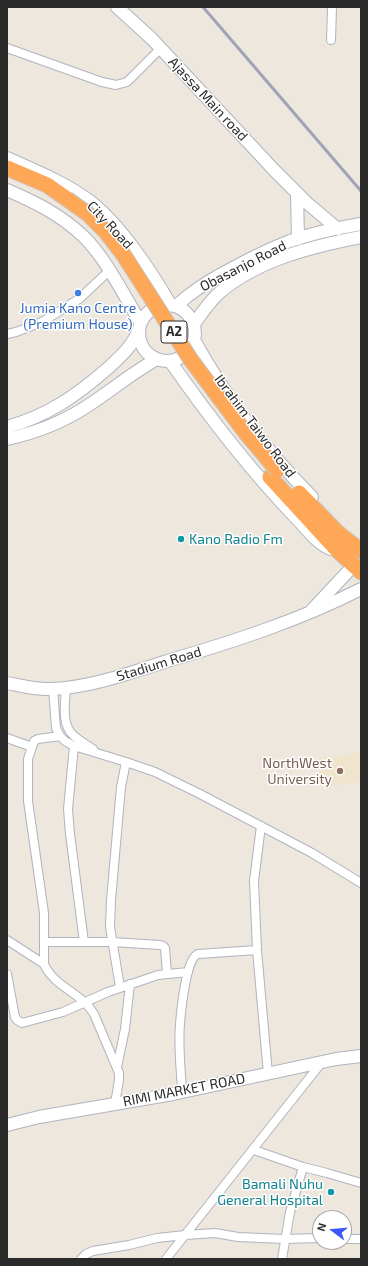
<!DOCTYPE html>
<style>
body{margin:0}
#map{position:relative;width:368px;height:1266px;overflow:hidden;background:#ede7dd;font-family:"Exo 2",sans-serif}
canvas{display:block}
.frame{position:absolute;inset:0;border:8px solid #2b2b2b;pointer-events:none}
.north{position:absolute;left:312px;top:1210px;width:40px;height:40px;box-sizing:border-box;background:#fff;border:1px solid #aaa;border-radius:50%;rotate:286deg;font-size:11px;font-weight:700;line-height:16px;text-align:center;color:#2b2b2b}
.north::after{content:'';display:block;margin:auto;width:14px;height:18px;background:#3d57fa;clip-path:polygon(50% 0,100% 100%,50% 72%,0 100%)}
</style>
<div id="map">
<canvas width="368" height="1266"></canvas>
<div class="frame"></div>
<div class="north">N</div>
</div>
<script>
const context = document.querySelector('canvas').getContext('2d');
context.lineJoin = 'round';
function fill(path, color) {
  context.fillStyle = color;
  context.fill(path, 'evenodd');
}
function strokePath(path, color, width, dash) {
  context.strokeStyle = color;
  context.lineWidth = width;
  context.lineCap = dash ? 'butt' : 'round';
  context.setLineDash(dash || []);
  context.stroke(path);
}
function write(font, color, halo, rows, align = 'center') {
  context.font = font + ' "Exo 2",sans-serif';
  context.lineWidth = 3;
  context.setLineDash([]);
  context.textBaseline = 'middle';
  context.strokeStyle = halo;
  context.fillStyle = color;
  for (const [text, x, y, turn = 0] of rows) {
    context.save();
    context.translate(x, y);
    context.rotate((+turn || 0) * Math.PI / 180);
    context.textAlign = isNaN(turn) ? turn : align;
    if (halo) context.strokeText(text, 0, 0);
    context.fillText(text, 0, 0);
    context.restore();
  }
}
fill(new Path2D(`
 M361,752V782L322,787L318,759Z`), '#efe5cd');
const street = new Path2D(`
 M331,40L332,7
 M7,48L102,82L116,85L127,82L161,48
 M7,334L16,332L42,322L79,299L109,271
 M66,688C65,704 61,725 74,736C80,741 87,745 93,749
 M53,689L56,728L60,736L65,741L74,746L126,762L155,772L200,794L312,853L361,883
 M60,736L38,739L34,741L28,759V801L44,913V964C54,987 82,993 94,1014L119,1073V1080L115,1104
 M7,738L32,747
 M74,746L68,809L70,834L84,942
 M261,826L254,881L257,950L268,1074
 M7,940L44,964
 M44,942H112L160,945L163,946L165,948L167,974
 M7,974L15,1017L17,1020L22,1023L63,1012L108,992L158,975L188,972
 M120,987L110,927L111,900L121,787L126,762
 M117,1067L125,1029L130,984
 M182,1092C181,1070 178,1046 180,1024C181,1011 186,958 198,954L257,950
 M254,1150L303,1167L327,1173L361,1183
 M344,1239H361
 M81,1259L86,1254L93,1251L129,1245L157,1238L185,1235L215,1233L238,1237L285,1239L320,1238
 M166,1259L322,1062
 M282,1259L290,1212L303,1167`);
const secondary = new Path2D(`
 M117,7L152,39L274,170L307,203L338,229
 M7,158C36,171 66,183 91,202C121,226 151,271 170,304
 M7,190C35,202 61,215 83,236C106,258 124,296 141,323
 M297,193L298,239
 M139 333a28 28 0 1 1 56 0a28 28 0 1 1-56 0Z
 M176,306C192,291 210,280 229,270C249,259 269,249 290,241C313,233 337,228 361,224
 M194,324C202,313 209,302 219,293C257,260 313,246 361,237
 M194,340C225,396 267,452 312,497
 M170,361C209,417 250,470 297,519C307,529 317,544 331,549
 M7,427C47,416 76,396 107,369C120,357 133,346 139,329
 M7,439C35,433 65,421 89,405C112,390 133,372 157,359
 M311,611L354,565
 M7,683C22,686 36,690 52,689C91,687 127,674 164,662C232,642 298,621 361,589
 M7,1125L39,1117L173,1094L336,1059L361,1056`);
const highway = new Path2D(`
 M7,168L47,185L67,199
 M270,477L337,550L361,572
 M299,493L338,533L361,551`);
strokePath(street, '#b1b3bf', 10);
strokePath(secondary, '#b1b3bf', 14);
strokePath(highway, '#c8c8c8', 17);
strokePath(street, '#fff', 8);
strokePath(secondary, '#fff', 12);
strokePath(highway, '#fea857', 15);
strokePath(new Path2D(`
 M203,7L361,191`), '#a0a2b6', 3);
const highwayBridge = new Path2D(`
 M67,199L88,214L106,232L123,254L191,360L245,432L277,470`);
strokePath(highwayBridge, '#c8c8c8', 17, []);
strokePath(highwayBridge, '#fea857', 15);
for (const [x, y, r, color] of [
 [78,293,4,"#3f7fe0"],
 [181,539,4,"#0f9aa8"],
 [340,771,4,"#8d6e63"],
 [331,1192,4,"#0f9aa8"]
]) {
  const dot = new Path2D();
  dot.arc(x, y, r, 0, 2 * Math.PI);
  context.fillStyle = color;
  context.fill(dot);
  strokePath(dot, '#fff', 1.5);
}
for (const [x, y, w] of [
 [174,332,26]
]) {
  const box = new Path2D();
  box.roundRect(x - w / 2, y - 11, w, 22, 3);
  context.fillStyle = '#fff';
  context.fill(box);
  strokePath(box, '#2b2b2b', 1);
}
write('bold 13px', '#2b2b2b', null, [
 ["A2",174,332]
]);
write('14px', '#2b2b2b', '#fff', [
 ["Ajassa Main road",208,99,47],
 ["City Road",110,225,47],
 ["Obasanjo Road",243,266,-27],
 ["Ibrahim Taiwo Road",255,426,53],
 ["Stadium Road",159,664,-17],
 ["RIMI MARKET ROAD",184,1090,-11]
]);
write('14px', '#366cbe', '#fff', [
 ["Jumia Kano Centre",78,308],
 ["(Premium House)",78,324]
]);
write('14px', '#0d838f', '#fff', [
 ["Kano Radio Fm",189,539],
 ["Bamali Nuhu",323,1184,"right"],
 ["General Hospital",323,1200,"right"]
], 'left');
write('14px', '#785e54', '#fff', [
 ["NorthWest",332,763],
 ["University",332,779]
], 'right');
</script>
